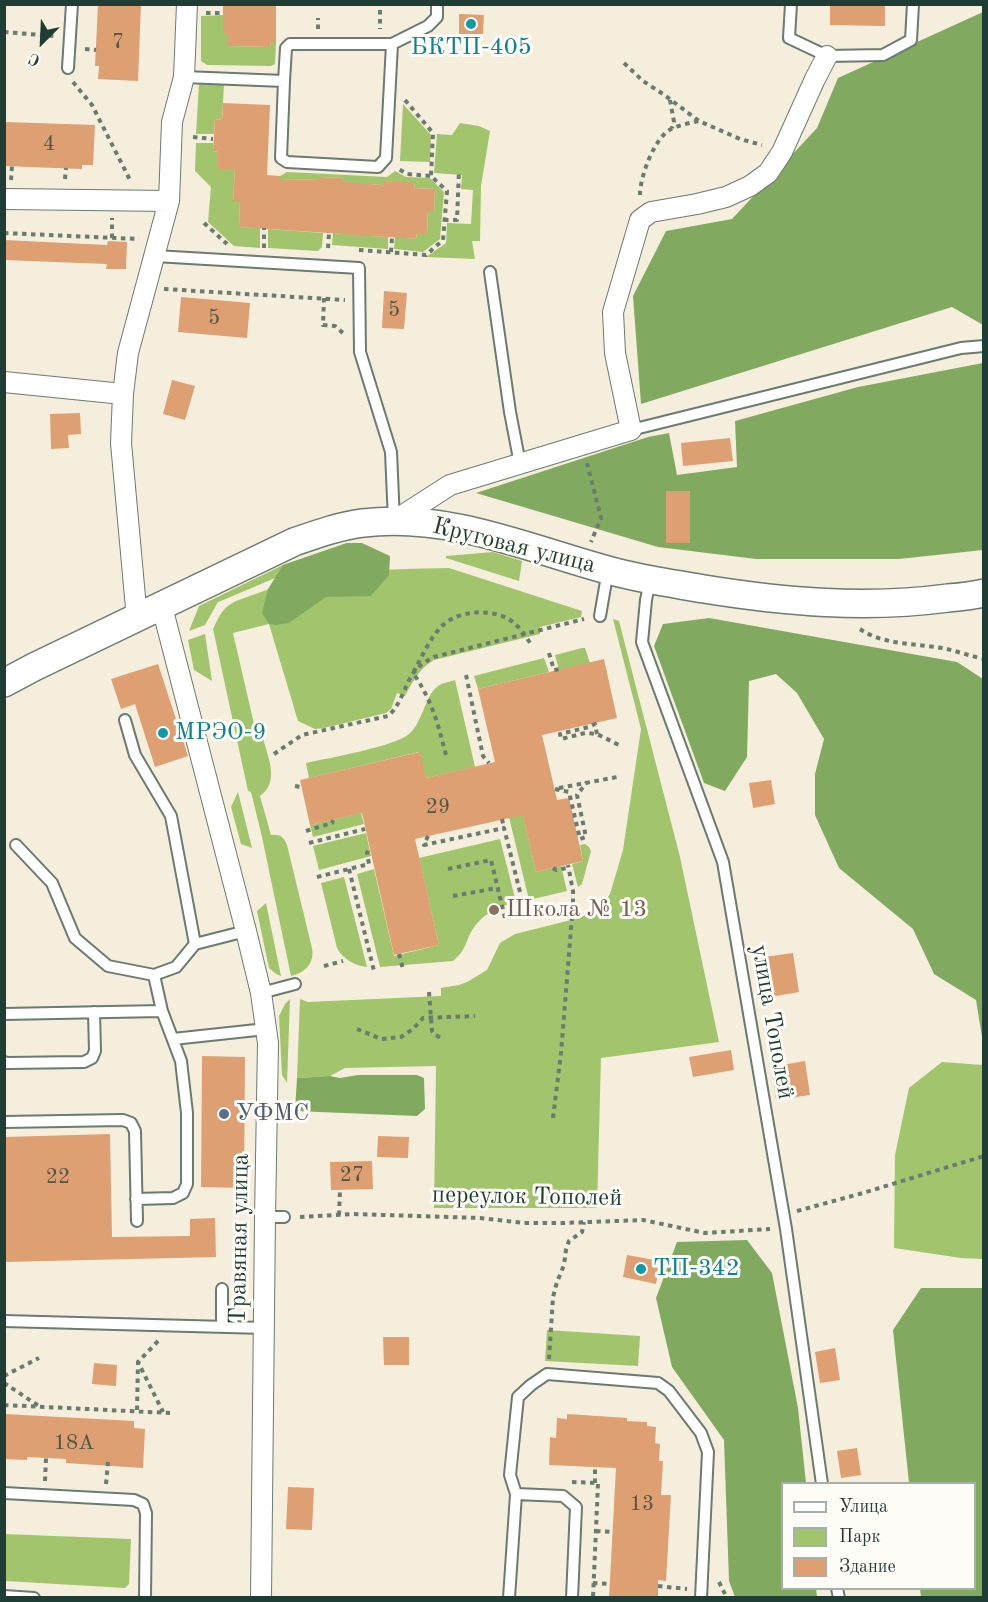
<!DOCTYPE html>
<meta charset="utf-8">
<style>
body{margin:0}
#map{position:relative;width:988px;height:1602px;overflow:hidden;background:#f6eedc;font-family:"Old Standard TT",serif}
canvas{display:block}
.frame{position:absolute;inset:0;border:6px solid #1f3d34;pointer-events:none}
.legend{position:absolute;left:781px;top:1482px;width:195px;height:108px;box-sizing:border-box;background:#fdfcf7;border:2px solid #a4b0a9;margin:0;padding:8px 10px;list-style:none;font-size:18px;color:#1f3d34}
.legend li{display:flex;align-items:center;gap:12px;height:30px}
.legend b{width:30px;border:2px solid #a4b0a9}
.north{position:absolute;left:12px;top:12px;width:60px;height:60px;-webkit-text-stroke:4px #fdfcf7;paint-order:stroke;rotate:204deg;font-size:16px;font-weight:700;line-height:24px;text-align:center;color:#1f3d34}
.north::after{content:'';display:block;margin:auto;width:21px;height:27px;background:#1f3d34;clip-path:polygon(50% 0,100% 100%,50% 72%,0 100%)}
</style>
<div id="map">
<canvas width="988" height="1602"></canvas>
<div class="frame"></div>
<ul class="legend">
<li><b style="height:8px;background:#fff"></b>Улица</li>
<li><b style="height:16px;background:#a2c46c"></b>Парк</li>
<li><b style="height:16px;background:#de9f73"></b>Здание</li>
</ul>
<div class="north">С</div>
</div>
<script>
const context = document.querySelector('canvas').getContext('2d');
context.lineJoin = 'round';
function fill(path, color) {
  context.fillStyle = color;
  context.fill(path, 'evenodd');
}
function strokePath(path, color, width, dash) {
  context.strokeStyle = color;
  context.lineWidth = width;
  context.lineCap = dash ? 'butt' : 'round';
  context.setLineDash(dash || []);
  context.stroke(path);
}
function write(font, color, halo, rows, align = 'center') {
  context.font = font + ' "Old Standard TT",serif';
  context.lineWidth = 6;
  context.setLineDash([]);
  context.textBaseline = 'middle';
  context.strokeStyle = halo;
  context.fillStyle = color;
  for (const [text, x, y, turn = 0] of rows) {
    context.save();
    context.translate(x, y);
    context.rotate((+turn || 0) * Math.PI / 180);
    context.textAlign = isNaN(turn) ? turn : align;
    if (halo) context.strokeText(text, 0, 0);
    context.fillText(text, 0, 0);
    context.restore();
  }
}
fill(new Path2D(`
 M223,15V33H228V46L270,47L271,42H276L275,64L271,66L207,65L201,61V16Z
 M199,84L224,85L222,120L215,119L214,134H196Z
 M403,104L431,135L430,162L400,161Z
 M460,123L479,126L490,131L481,186L480,241H472L475,259L426,257L446,243L447,223L471,224L473,190L461,189L462,175L434,173L437,134L452,135Z
 M196,143H213V151L218,152V168L235,169L233,201H240L239,227L260,228V248L234,246L208,222L211,187L195,171Z
 M395,171L406,177L430,178L444,192L440,239L423,252L394,249L395,237L416,239L417,233H427L428,212H434L435,189L414,188L415,184L383,181V185L369,184L368,189L342,184V178L320,177V180L280,179V176L287,172L387,177Z
 M372,227L371,236L388,237V249L332,245L333,233L343,234Z
 M268,229L323,233L322,247L318,251L268,248Z
 M347,543H362L312,567L275,578L228,598L218,602L205,625L189,631L199,606L283,565Z
 M493,552L522,561L519,581L446,558V556Z
 M449,568L582,611L581,617L540,627V634L434,660C419,669 413,681 405,696L397,693L391,709L386,713L324,728L315,729L298,721L269,624L233,633L257,737L263,738C268,758 280,782 260,796L271,835C280,834 284,837 287,845L312,948C315,963 305,973 291,976L262,837L251,792L248,791L213,629C217,621 221,611 228,606C235,600 245,598 253,595C313,571 386,569 449,568Z
 M613,619L619,621L680,857L719,1042L601,1058L597,1208H434L436,1066L345,1068L330,1076L297,1078L300,999L308,1002L441,996V988L459,985L467,982L487,970L500,943L515,934L575,919L594,912L602,905L610,894L623,850L641,729Z
 M205,634L212,681L194,670L188,640Z
 M582,648H585L590,663L559,670L555,655Z
 M544,658L549,672L478,689L474,676Z
 M455,680L475,767L426,778L419,752L309,778L306,763C328,758 394,747 409,734C423,722 425,695 438,686C442,683 450,682 455,680Z
 M238,792L252,848L241,844L231,807Z
 M361,813L364,824L313,837L310,825Z
 M523,814L536,872L561,866L567,891L529,900L509,817Z
 M366,833L371,856L319,870L313,846Z
 M500,839L516,902C501,906 484,913 475,926C465,939 468,949 453,961L380,967L357,874L374,869L394,956L439,945L419,858Z
 M585,844L589,847L591,851L582,884L578,887L572,864L583,861L580,845Z
 M344,877L367,967C355,966 343,959 337,948L321,883Z
 M266,903L281,976L276,974L269,968L257,911Z
 M290,999L287,1083L282,1075L279,1016L285,1004Z
 M942,1062L983,1065V1259L961,1258L894,1248L895,1155L909,1088Z
 M547,1330L640,1336L638,1366L545,1361Z
 M4,1534L131,1539L129,1584L125,1588L5,1581Z`), '#a2c46c');
fill(new Path2D(`
 M983,12V325L952,307L641,404L633,296L666,231L732,219L817,128L838,78Z
 M983,363V550L899,559H756L658,547L476,493L648,437L669,433L677,475L737,467L735,421L858,387Z
 M347,543H362L390,556L389,575L371,596L326,597L289,623L276,625L269,624L262,613L268,589L283,565Z
 M709,618L957,662L983,679V1043L976,1000L934,974L913,929L839,868L815,815V774L824,739L797,693L776,674L749,681L747,757L725,791L704,783L654,646L663,624Z
 M358,1075H417L424,1078L425,1109L417,1116L295,1111L297,1078L330,1076L340,1078Z
 M747,1240L772,1273L798,1408L806,1483L782,1484V1588L816,1589L817,1597H735L729,1581L724,1440L672,1367L656,1298L677,1242Z
 M921,1288H983V1597H921L920,1589L974,1588V1484L909,1483L893,1330Z`), '#81aa60');
fill(new Path2D(`
 M98,4H141L138,81L98,79L99,66H95Z
 M223,4H276V42H271L270,47L228,46V33H223Z
 M830,4H885V26L830,25Z
 M459,14L484,15L483,34H459Z
 M223,103L270,105L267,175L280,176V179L320,180V177L342,178V182L383,185V181L415,183L414,188L435,189L434,212H428L427,233H417L416,239L239,227L240,201H233L235,169H218V152L213,151L215,119L222,120Z
 M5,122L95,125L93,165H82V169L4,166Z
 M4,240L107,245L108,241L127,242L126,269H106L107,264L4,260Z
 M384,291L407,293L404,329L382,328Z
 M181,297L250,303L247,338L178,332Z
 M172,380L195,386L185,420L163,414Z
 M80,413L81,434L68,435L69,448L51,449L50,414Z
 M730,438L733,461L683,466L681,443Z
 M666,491H690V543H666Z
 M604,659L617,718L542,735L557,800L569,798L583,861L536,872L523,815L415,839L439,945L394,955L362,813L310,825L300,780L420,752L426,778L495,762L478,689Z
 M158,664L188,756L155,767L135,704L121,709L111,679Z
 M771,780L775,804L753,808L749,783Z
 M793,953L799,992L770,997L764,957Z
 M731,1050L734,1070L693,1077L689,1057Z
 M202,1056L245,1057L244,1188L201,1187Z
 M805,1061L810,1095L776,1100L771,1067Z
 M110,1134L112,1237L190,1236V1219L215,1218L216,1257L4,1262V1137Z
 M378,1136L409,1137L408,1158L377,1157Z
 M372,1161L373,1189L331,1190L330,1162Z
 M627,1255L660,1261L656,1284L623,1277Z
 M383,1337H409V1365H384Z
 M835,1348L840,1380L820,1383L815,1352Z
 M94,1363L117,1365L116,1386L92,1384Z
 M4,1414L134,1421V1428L145,1429L143,1468L66,1463V1459L27,1457V1460L4,1459Z
 M567,1414L627,1418V1421L647,1422V1426L656,1427L655,1443L660,1444L659,1461H663L661,1495H671L666,1581L658,1580V1598H609L616,1468L549,1465L550,1437L556,1438L557,1418L567,1419Z
 M857,1448L861,1475L841,1478L837,1451Z
 M288,1487L314,1488L312,1530L286,1529Z`), '#de9f73');
const lane = new Path2D(`
 M791,4L789,38L827,56L883,55L911,40L913,4
 M68,68L72,4
 M184,77L284,81L281,158L287,162L378,167L386,158L392,44L428,26L437,17V4
 M284,81L286,48L290,44H392
 M155,256L359,268L360,352L391,452L394,521
 M490,272L510,412L520,464
 M631,430L961,348L984,346
 M650,580L646,600L642,642L723,862L786,1229L822,1484
 M600,616L608,570
 M125,720L135,755L171,816L195,944
 M16,845L52,883L75,938L108,966L154,975L176,967L195,944L246,931
 M261,993L295,984
 M4,1014L162,1011
 M173,1039L266,1029
 M4,1062L7,1063L84,1062L92,1058L95,1051L94,1012
 M4,1122L123,1120L131,1123L135,1131L137,1221
 M136,1199L173,1198L183,1193L187,1184V1113L181,1061L162,1011L154,975
 M265,1217H284
 M222,1289V1327
 M4,1321L264,1328
 M4,1493L134,1500L143,1504L146,1513L145,1598
 M516,1494L563,1496L576,1507L572,1598
 M837,1588L839,1598
 M4,1596L34,1598
 M509,1598L516,1494L510,1475L518,1397L531,1385L547,1374L658,1383L669,1391L701,1433L708,1452L701,1598`);
const street = new Path2D(`
 M4,199L169,201
 M4,382L123,394
 M394,521L450,485L631,430L615,353L613,312L640,220L651,212L697,204L726,197L750,186L768,173L782,152L815,79L827,56
 M162,607L246,931L261,993L268,1043L265,1217L261,1598
 M137,619L121,443L123,394L128,353L169,201L172,122L184,77L187,4`);
const secondary = new Path2D(`
 M4,683L34,667L294,542C317,534 339,526 363,523C452,512 536,552 619,573C647,580 676,584 704,589C785,602 866,609 948,598C960,597 972,596 984,593`);
strokePath(lane, '#6a7b6f', 14);
strokePath(street, '#6a7b6f', 22);
strokePath(secondary, '#6a7b6f', 30);
strokePath(new Path2D(`
 M380,10V29
 M206,13H223
 M318,29V18
 M4,32L54,36
 M85,49L96,50
 M624,63L643,81L663,94L699,121L740,139L762,145
 M73,82L92,105L130,180
 M405,100L433,133L431,176
 M670,100L674,122L672,128
 M193,137L213,139
 M65,179L66,168
 M11,180L12,166
 M640,195C640,177 654,138 671,129C679,125 690,123 699,121
 M444,220H457L459,170
 M204,223L227,244
 M4,233L139,239
 M112,238V218
 M264,248V228
 M328,248L329,233
 M359,250L426,255L443,240L447,191L431,176L407,174L397,168
 M391,252L392,237
 M164,289L345,300
 M324,298L323,325L335,326L343,333
 M587,463L601,518L591,542
 M860,629C884,646 919,643 947,649C959,652 971,656 984,659
 M549,653L554,670L561,669
 M466,675L483,756L489,763
 M597,734L595,724L589,727L560,734L561,739L585,733L597,734L621,746
 M274,754L302,735L388,716C400,706 404,688 412,675C418,666 426,661 434,657L584,619
 M446,755C438,724 432,700 413,673C422,657 430,637 443,625C460,609 497,608 514,623C522,630 527,638 532,646
 M295,786L301,787
 M559,788L617,777
 M555,789L569,792L580,839L586,837L577,795L587,782
 M502,819L504,828
 M306,831L332,823L333,820
 M428,836L424,845L504,828L523,904
 M309,843L365,829
 M553,868L556,870L567,868
 M349,869L374,971
 M448,869L491,860L506,922
 M317,877L369,864L367,853L369,849
 M453,896L497,888
 M399,954L403,969
 M324,966L343,961
 M429,992L432,1031L435,1035L442,1038
 M357,1029L381,1039L401,1037L413,1029L423,1018L475,1016
 M553,1118L561,1053L573,904V891L568,865
 M797,1211L863,1193L984,1156
 M339,1215L340,1190
 M300,1217L353,1214L480,1218L524,1223H564L643,1220L705,1233L770,1229
 M158,1341L138,1362L163,1412
 M549,1359L553,1297L557,1282L564,1265L566,1250L569,1241L582,1232L584,1222
 M4,1376L39,1358
 M4,1383L39,1406
 M4,1405L170,1413
 M137,1410L138,1362
 M45,1481L46,1458
 M572,1482L598,1483L593,1598
 M595,1483V1467
 M106,1484L108,1462
 M596,1531L613,1532
 M719,1582L727,1598
 M593,1583L610,1584
 M658,1586L687,1589`), '#6a7b6f', 4, [4.5, 4.5]);
strokePath(lane, '#fff', 10);
strokePath(street, '#fff', 20);
strokePath(secondary, '#fff', 27);
for (const [x, y, r, color] of [
 [471,24,6,"#0f9aa8"],
 [163,733,6,"#0f9aa8"],
 [494,910,6,"#8d6e63"],
 [224,1114,6,"#5c6f8a"],
 [641,1269,6,"#0f9aa8"]
]) {
  const dot = new Path2D();
  dot.arc(x, y, r, 0, 2 * Math.PI);
  context.fillStyle = color;
  context.fill(dot);
  strokePath(dot, '#fdfcf7', 2);
}
write('21px', '#4f5644', null, [
 ["7",118,42],
 ["4",49,144],
 ["5",394,310],
 ["5",214,318],
 ["29",438,807],
 ["27",352,1175],
 ["22",58,1177],
 ["18А",74,1443],
 ["13",642,1504]
]);
write('24px', '#0d838f', '#fdfcf7', [
 ["БКТП-405",471,48,"center"],
 ["МРЭО-9",175,733],
 ["ТП-342",653,1269]
], 'left');
write('24px', '#1f3d34', '#fdfcf7', [
 ["Круговая улица",514,546,14],
 ["улица Тополей",772,1022,80],
 ["переулок Тополей",527,1197,1],
 ["Травяная улица",240,1239,-89]
]);
write('24px', '#785e54', '#fdfcf7', [
 ["Школа № 13",506,910]
], 'left');
write('24px', '#4e5e75', '#fdfcf7', [
 ["УФМС",236,1114]
], 'left');
</script>
